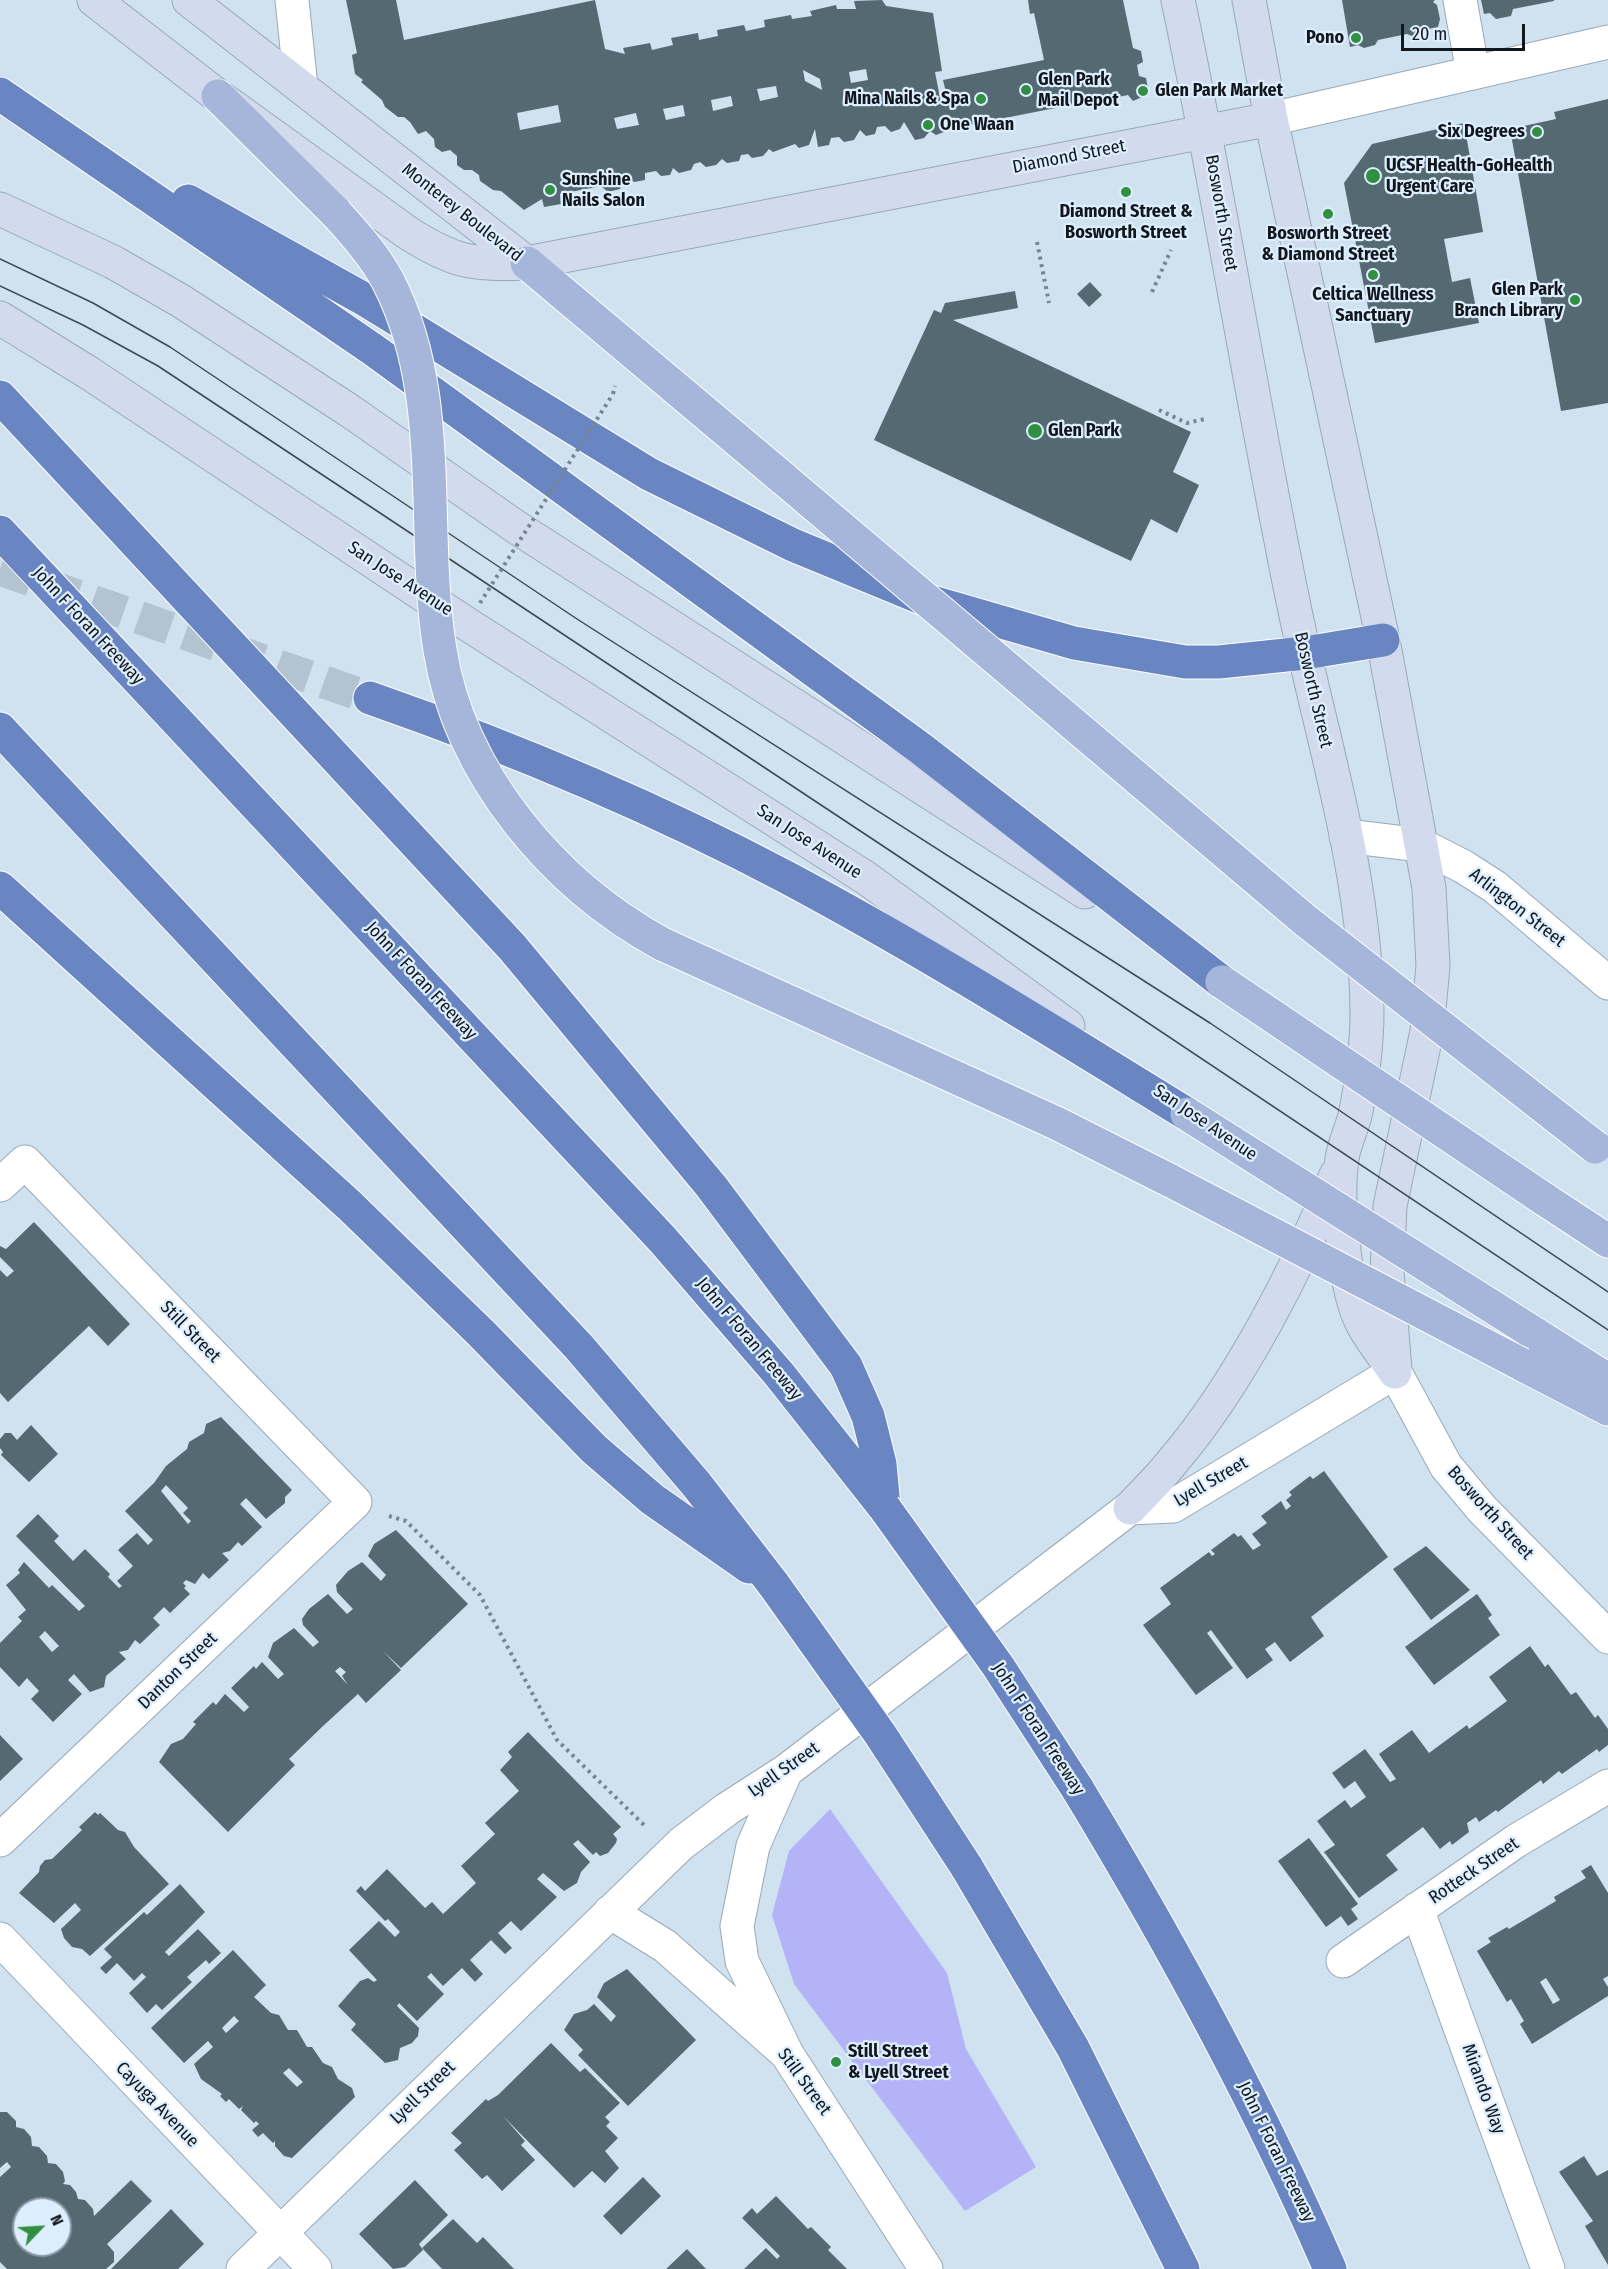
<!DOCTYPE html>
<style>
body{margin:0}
#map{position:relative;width:1608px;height:2269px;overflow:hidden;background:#d0e1f0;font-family:"Fira Sans Condensed",sans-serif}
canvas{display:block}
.north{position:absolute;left:12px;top:2197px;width:60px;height:60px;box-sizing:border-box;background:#ddeefe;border:2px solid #8b98a4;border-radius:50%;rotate:65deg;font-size:16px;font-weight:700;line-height:24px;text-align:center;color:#11171c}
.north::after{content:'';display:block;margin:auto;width:21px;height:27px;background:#318f41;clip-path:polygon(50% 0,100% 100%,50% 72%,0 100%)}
.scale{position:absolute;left:1401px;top:24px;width:124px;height:27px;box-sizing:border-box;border:3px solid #11171c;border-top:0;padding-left:8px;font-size:18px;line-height:21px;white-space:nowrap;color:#11171c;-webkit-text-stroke:4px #ddeefe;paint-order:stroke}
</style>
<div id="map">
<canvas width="1608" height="2269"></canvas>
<div class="north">N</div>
<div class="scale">20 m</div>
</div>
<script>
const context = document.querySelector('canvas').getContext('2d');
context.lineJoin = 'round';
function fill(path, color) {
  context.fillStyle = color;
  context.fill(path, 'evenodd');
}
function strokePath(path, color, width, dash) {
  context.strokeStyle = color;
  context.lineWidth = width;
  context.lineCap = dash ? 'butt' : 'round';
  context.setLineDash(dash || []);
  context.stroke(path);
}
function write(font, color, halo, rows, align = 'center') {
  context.font = font + ' "Fira Sans Condensed",sans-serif';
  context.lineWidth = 4.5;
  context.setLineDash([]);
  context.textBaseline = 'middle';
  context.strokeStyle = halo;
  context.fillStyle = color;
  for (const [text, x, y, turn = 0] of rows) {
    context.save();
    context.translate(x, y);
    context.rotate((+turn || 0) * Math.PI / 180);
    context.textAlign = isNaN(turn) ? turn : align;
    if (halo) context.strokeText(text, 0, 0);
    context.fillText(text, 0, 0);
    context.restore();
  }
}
fill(new Path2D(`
 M830,1809L947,1973L966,2049L1036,2167L965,2211L794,1984L772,1915L789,1851Z`), '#b4b3f7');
fill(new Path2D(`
 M346,0H396L404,40L595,0L605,49L625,54L623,48L650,43L652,50L673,45L671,38L698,33L699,40L718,36L717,30L744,25L746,31L765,27L764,20L791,15L792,19L812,16L810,11L836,5L837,9H856L854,1L882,0L886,6L933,13L942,71L935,72L941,103L948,101L943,80L1044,60L1034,13L1030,14L1028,0H1123L1133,48L1141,51L1143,62L1137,65L1139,76L1146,78L1149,94L1133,101L1128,95L1113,98L1114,104L1092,109L1091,101L954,128L936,135L930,131L924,138L915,140L904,122L900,129L891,132L885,126L877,127L875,134L866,136L860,130L854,140L844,142L839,137L831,138L829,145L818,147L815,129L809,145L799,148L795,144L773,152L769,149L763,156L752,158L748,154L741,155L739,161L727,163L722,159L716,165L706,167L700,162L694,164L691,170L679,173L673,168L670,175L661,176L656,171L645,173V180L634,182L626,175L620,189L608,192L601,186L560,194L561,204L544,207L542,199L524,210L501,191L493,190L480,181L479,175L472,170H464L457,165V156L450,150L442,152L435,147L434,139L426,131L418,134L410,122L404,117H398L385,107L382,100L361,82L363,80L355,74L352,55L357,53ZM866,69L868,80L851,83L849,72ZM803,70L820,79L822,90L805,81ZM776,86L778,97L760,101L757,89ZM731,96L733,106L713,111L711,100ZM558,105L561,122L520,130L517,113ZM683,105L685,116L666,120L663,109ZM636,113L639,125L617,129L614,118Z
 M1342,0H1435L1433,2L1437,5L1440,19L1438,27L1428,29L1424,34L1412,36L1407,34L1378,40L1375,45L1364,48L1358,45L1350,47Z
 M1481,0H1554V1L1513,9L1511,16L1496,19L1490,13L1484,14Z
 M1608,99V403L1561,411L1510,129L1556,119L1554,112Z
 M1464,123L1483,232L1444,239L1452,282L1470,278L1479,323L1375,343L1344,183L1372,144Z
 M1090,282L1102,295L1089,307L1077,294Z
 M1015,291L1018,308L953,320L1191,432L1173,472L1199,485L1177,533L1151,519L1131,561L874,440L934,310L941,313L945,303Z
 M34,1222L130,1324L108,1346L89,1326L8,1402L0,1393V1270L7,1277L14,1271L0,1257V1246L6,1249Z
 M221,1417L292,1490L285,1497V1503L266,1519L246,1498L240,1504L262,1527L242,1546L238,1542L230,1551L222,1553L229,1560L209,1579L203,1573L195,1584L186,1580L183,1583L186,1586L184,1588L190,1594L170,1613L164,1607L153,1618L160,1625L140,1644L135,1640L128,1650L119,1652L126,1659L106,1676L104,1687L90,1692L74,1674L68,1680L82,1694L53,1722L31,1699L39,1691L27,1678L19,1687L0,1667V1643L22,1621L18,1617L26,1610L6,1585L20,1573L18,1570L24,1562L49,1588L52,1585L79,1611L85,1606L16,1536L38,1514L59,1536L54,1541L73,1561L85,1549L110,1574L108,1577L119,1588L122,1586L117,1581L133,1566L118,1550L137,1533L148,1545L153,1540L125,1511L154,1483L166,1466L187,1449L189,1442L204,1433L206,1424ZM166,1485L188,1508L183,1513L191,1521L188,1524L161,1491ZM45,1631L59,1646L52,1652L39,1637Z
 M31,1425L58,1454L29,1482L1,1455L3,1452L0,1448V1439L5,1433H11L17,1440Z
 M1324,1471L1388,1557L1311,1617L1324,1636L1290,1662L1275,1642L1265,1649L1273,1660L1247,1679L1211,1630L1207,1633L1233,1668L1196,1695L1143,1625L1171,1604L1160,1588L1209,1552L1212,1556L1215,1554L1211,1550L1234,1533L1238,1537L1241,1535L1253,1550L1258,1547L1261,1545L1252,1534L1267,1523L1261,1516L1281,1501L1286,1510L1291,1506L1286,1500L1292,1495L1289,1492L1310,1476L1313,1479Z
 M396,1530L468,1604L401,1668L383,1651L401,1670L366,1703L358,1694L323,1726L289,1759L295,1765L228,1832L159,1762L171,1744L183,1739L196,1724L193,1722L213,1702L216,1705L225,1694L244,1712L249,1707L231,1688L254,1666L256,1669L262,1662L278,1679L284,1674L268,1657L273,1643L294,1628L313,1647L319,1642L303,1625L302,1619L309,1609L328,1594L347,1614L353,1609L337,1592L336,1585L348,1571L362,1562L381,1581L386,1575L368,1556L374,1544ZM340,1667L346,1672L342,1676L348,1685L335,1671Z
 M1426,1546L1470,1590L1431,1620L1393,1569Z
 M1477,1594L1492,1615L1488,1618L1500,1635L1434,1685L1405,1647Z
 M1530,1646L1545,1667L1548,1664L1571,1695L1576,1692L1595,1718L1598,1715L1608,1729V1745L1599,1752L1597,1749L1562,1774L1559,1771L1543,1784L1541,1780L1498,1812L1496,1810L1479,1822L1476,1817L1467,1823L1469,1832L1452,1845L1450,1841L1440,1849L1423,1827L1386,1855L1398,1870L1359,1898L1324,1852L1335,1845L1317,1821L1345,1800L1351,1808L1366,1797L1355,1781L1344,1789L1332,1773L1365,1749L1390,1782L1396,1779L1379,1754L1412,1730L1429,1753L1467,1725L1469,1729L1507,1701L1489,1677Z
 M528,1732L621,1827L613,1834L617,1839L616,1843L608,1853L600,1856L596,1852L593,1855L578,1840L573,1844L590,1862L581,1872L577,1883L564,1891L543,1873L537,1879L557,1897L521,1931L511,1921L498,1933L512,1948L505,1954L491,1940L470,1960L483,1974L475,1982L462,1968L443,1986L431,1973L427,1977L444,1994L417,2021L399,2003L397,2006L419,2028L418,2036L412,2043L400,2048L398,2060L385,2063L351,2030L356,2024L338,2006L360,1981L368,1978L374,1982L377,1980L349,1950L379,1921L395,1937L400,1932L388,1919L385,1921L356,1891L361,1886L365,1891L387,1869L425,1908L432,1902L443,1914L476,1883L461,1866L495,1834L485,1823L519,1791L500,1770L512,1757L508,1752Z
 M0,1735L23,1759L0,1781Z
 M95,1812L98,1815L100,1813L118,1830L125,1832L134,1847L169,1884L90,1956L82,1949L72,1947L64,1938L61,1929L81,1910L75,1903L54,1923L19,1893L39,1872L40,1866L45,1860L52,1859L82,1830L79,1827Z
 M1309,1838L1358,1904L1351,1909L1358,1919L1348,1926L1341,1916L1326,1927L1278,1861Z
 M1591,1865L1608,1893V1976L1603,1979L1608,1987V1996L1532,2044L1520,2024L1524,2021L1511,1999L1507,2002L1477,1951L1491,1942L1488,1938L1507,1927L1509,1929L1556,1901L1554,1897L1586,1878L1581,1871ZM1546,1978L1560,2000L1553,2004L1540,1982Z
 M180,1884L205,1912L165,1952L169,1956L198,1929L221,1953L209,1964L206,1960L187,1977L192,1982L162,2010L156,2004L147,2013L129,1993L146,1977L142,1973L134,1981L117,1963L106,1974L100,1968L112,1957L104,1949L144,1912L147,1915Z
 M233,1950L266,1985L254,1997L271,2013L279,2015L288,2030H297L307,2047H312L323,2063L332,2067L338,2079L352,2088L355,2097L292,2158L284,2156L275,2146V2141L273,2143L263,2133L258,2137L252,2130L259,2124L256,2121L254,2123L241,2110L243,2106L239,2109L229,2099L226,2102L220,2096L222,2094L201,2079L194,2064L213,2047L208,2041L184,2063L151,2028ZM234,2016L239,2021L226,2033L222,2028ZM289,2068L303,2082L297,2087L283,2073Z
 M627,1969L696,2040L628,2106L578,2055L583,2050L564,2030L574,2014L587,2010L594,2004L611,2022L616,2016L597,1997L604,1983Z
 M551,2043L580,2072L585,2068L620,2103L605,2117L610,2122L606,2126L618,2138L605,2151L619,2168L605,2183L592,2171L574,2188L503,2116L525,2141L521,2145L535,2160L502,2191L487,2175L482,2179L454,2150L462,2143L451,2133L486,2099L488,2101L498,2095Z
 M0,2112H7L16,2121V2127L24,2129L31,2137L32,2146L39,2147L47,2156L48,2163L56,2164L63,2172L65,2181L63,2184L70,2185L76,2192L78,2199L85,2200L93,2209L94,2216L131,2180L152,2201L107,2244L114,2252V2262L106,2269H7L0,2262V2177L11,2167L7,2162L0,2168ZM24,2209H60V2245H24Z
 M1584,2156L1597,2176L1608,2170V2265L1585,2226L1593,2221L1559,2172Z
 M643,2177L661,2196L621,2235L603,2216Z
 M415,2180L448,2215L419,2244L423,2250L405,2267L393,2269L359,2234Z
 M776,2196L808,2229L811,2227L831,2247L828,2250L847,2269H744L766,2248L777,2259L780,2256L742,2218L752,2208L757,2214Z
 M171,2209L204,2244L178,2269H111Z
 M453,2219L477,2243L483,2237L514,2269H442L422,2248Z
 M687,2249L706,2269H666Z`), '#546972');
strokePath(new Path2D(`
 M0,569L370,698`), '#b3c3d0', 33, [33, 16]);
const minor = new Path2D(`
 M292,0L301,87
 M1460,0L1473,73
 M1271,119L1608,42
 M1346,836L1421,845L1464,867L1495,887L1608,983
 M0,1185L25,1162L355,1502L0,1840
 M1417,1909L1548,2269
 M610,1912L665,1946L787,2054
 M0,1939L315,2269
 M1343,1961L1516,1841L1608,1786`);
const tertiary = new Path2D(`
 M786,1771L753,1846L737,1926L742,1961L787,2054L926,2269
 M243,2269L681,1844L727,1809L786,1771L1130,1508L1173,1506L1395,1372L1446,1466L1482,1509L1608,1637`);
const secondary = new Path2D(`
 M94,0L218,96L408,233C455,263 473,265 527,263L1271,119
 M189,0L527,263
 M1178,0C1221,203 1253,408 1295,611C1323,744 1366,876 1367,1013C1367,1046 1362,1080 1356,1111C1353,1127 1344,1143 1342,1159C1336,1199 1344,1290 1363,1325C1372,1342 1385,1357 1395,1372
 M1249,0L1271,119L1383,640L1429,888L1433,966L1427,1031L1390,1206L1387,1272L1395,1370
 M0,209L113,262L181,301L350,411L516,527L1085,892
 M0,318L89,373L467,624L866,878L1068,1026
 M1130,1508C1144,1493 1160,1478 1173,1461C1239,1384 1298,1268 1336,1175`);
const primary = new Path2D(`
 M218,96L336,213
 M527,263L785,480
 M662,944L1056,1123L1171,1181
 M1544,1199L1608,1241
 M1529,1330L1608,1380
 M1521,1364L1608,1409`);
const motorway = new Path2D(`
 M0,94L375,351L920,748L1222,982
 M188,201L362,298L649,474L793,545L929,601L1074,643L1185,662H1219L1305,653L1383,640
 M0,397L512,947L711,1186L846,1366L868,1416L880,1464L884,1507
 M0,532L663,1240L779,1374L884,1507
 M370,698C513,748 652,806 786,877C923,950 1055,1033 1187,1114
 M0,729L579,1347L697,1485L774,1585
 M0,888L349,1205L481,1333L594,1449L652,1499L749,1567
 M1077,1788C1171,1943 1258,2103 1330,2269
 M966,1866L1073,2048L1183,2269`);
strokePath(minor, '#98a9b7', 35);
strokePath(tertiary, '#98a9b7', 35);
strokePath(secondary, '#98a9b7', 35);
strokePath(primary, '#fff', 35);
strokePath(motorway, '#fff', 35);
strokePath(new Path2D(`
 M1037,242L1049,303
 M1152,292L1171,250
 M613,394L615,386
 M1159,410L1187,423L1205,419
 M389,1516L406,1521L480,1595L557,1740L645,1826`), '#78848f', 4, [3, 4.5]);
strokePath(minor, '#fff', 33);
strokePath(tertiary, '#fff', 33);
strokePath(secondary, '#d2dbed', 33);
strokePath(primary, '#a6b6da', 33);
strokePath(motorway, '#6a86c2', 33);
strokePath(new Path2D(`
 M0,259L93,303L170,347L577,619L1210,1023L1608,1292
 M0,286L83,325L158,366L886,848L1608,1330`), '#3f484f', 1.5);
const primaryBridge = new Path2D(`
 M336,213C355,234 374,255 388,281C447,395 420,528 440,650C460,775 554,885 662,944
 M785,480L1306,921L1595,1147
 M1222,982L1544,1199
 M1187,1114L1529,1330
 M1171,1181L1521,1364`);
const motorwayBridge = new Path2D(`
 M884,1507L998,1666L1077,1788
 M774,1585L880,1734L966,1866`);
strokePath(primaryBridge, '#fff', 35, []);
strokePath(motorwayBridge, '#fff', 35, []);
strokePath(new Path2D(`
 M480,603L613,394`), '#78848f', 4, [3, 4.5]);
strokePath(primaryBridge, '#a6b6da', 33);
strokePath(motorwayBridge, '#6a86c2', 33);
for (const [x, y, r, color] of [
 [1356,38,6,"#318f41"],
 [1026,90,6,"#318f41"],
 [1143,91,6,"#318f41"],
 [981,99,6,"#318f41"],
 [928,125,6,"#318f41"],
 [1537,132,6,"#318f41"],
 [1373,176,8,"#318f41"],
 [550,190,6,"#318f41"],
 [1126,192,6,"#318f41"],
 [1328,214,6,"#318f41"],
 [1373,275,6,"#318f41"],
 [1575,300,6,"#318f41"],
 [1035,431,8,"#318f41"],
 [836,2062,6,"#318f41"]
]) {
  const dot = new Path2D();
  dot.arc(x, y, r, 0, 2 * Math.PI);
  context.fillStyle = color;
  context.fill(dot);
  strokePath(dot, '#ddeefe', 2);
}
write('bold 18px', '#11171c', '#ddeefe', [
 ["Pono",1344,38,"right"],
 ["Glen Park",1038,80],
 ["Mail Depot",1038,101],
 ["Glen Park Market",1155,91],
 ["Mina Nails & Spa",969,99,"right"],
 ["One Waan",940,125],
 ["Six Degrees",1525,132,"right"],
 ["UCSF Health-GoHealth",1386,166],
 ["Urgent Care",1386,187],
 ["Sunshine",562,180],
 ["Nails Salon",562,201],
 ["Diamond Street &",1126,212,"center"],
 ["Bosworth Street",1126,233,"center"],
 ["Bosworth Street",1328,234,"center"],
 ["& Diamond Street",1328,255,"center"],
 ["Glen Park",1563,290,"right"],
 ["Branch Library",1563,311,"right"],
 ["Celtica Wellness",1373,295,"center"],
 ["Sanctuary",1373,316,"center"],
 ["Glen Park",1048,431],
 ["Still Street",848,2052],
 ["& Lyell Street",848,2073]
], 'left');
write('18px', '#11171c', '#ddeefe', [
 ["Diamond Street",1069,157,-11],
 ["Monterey Boulevard",462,213,38],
 ["Bosworth Street",1221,213,80],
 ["San Jose Avenue",400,579,33],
 ["John F Foran Freeway",88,626,47],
 ["Bosworth Street",1313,690,77],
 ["San Jose Avenue",809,842,33],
 ["Arlington Street",1517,908,38],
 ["John F Foran Freeway",421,981,47],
 ["San Jose Avenue",1205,1123,34],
 ["Still Street",190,1332,46],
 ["John F Foran Freeway",749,1339,50],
 ["Lyell Street",1211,1482,-30],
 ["Bosworth Street",1490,1513,48],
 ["Danton Street",178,1671,-44],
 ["John F Foran Freeway",1038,1729,57],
 ["Lyell Street",784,1770,-35],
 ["Rotteck Street",1474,1871,-34],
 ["Still Street",804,2082,54],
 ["Mirando Way",1483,2089,70],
 ["Lyell Street",423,2093,-44],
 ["Cayuga Avenue",157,2105,46],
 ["John F Foran Freeway",1276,2152,64]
]);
</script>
